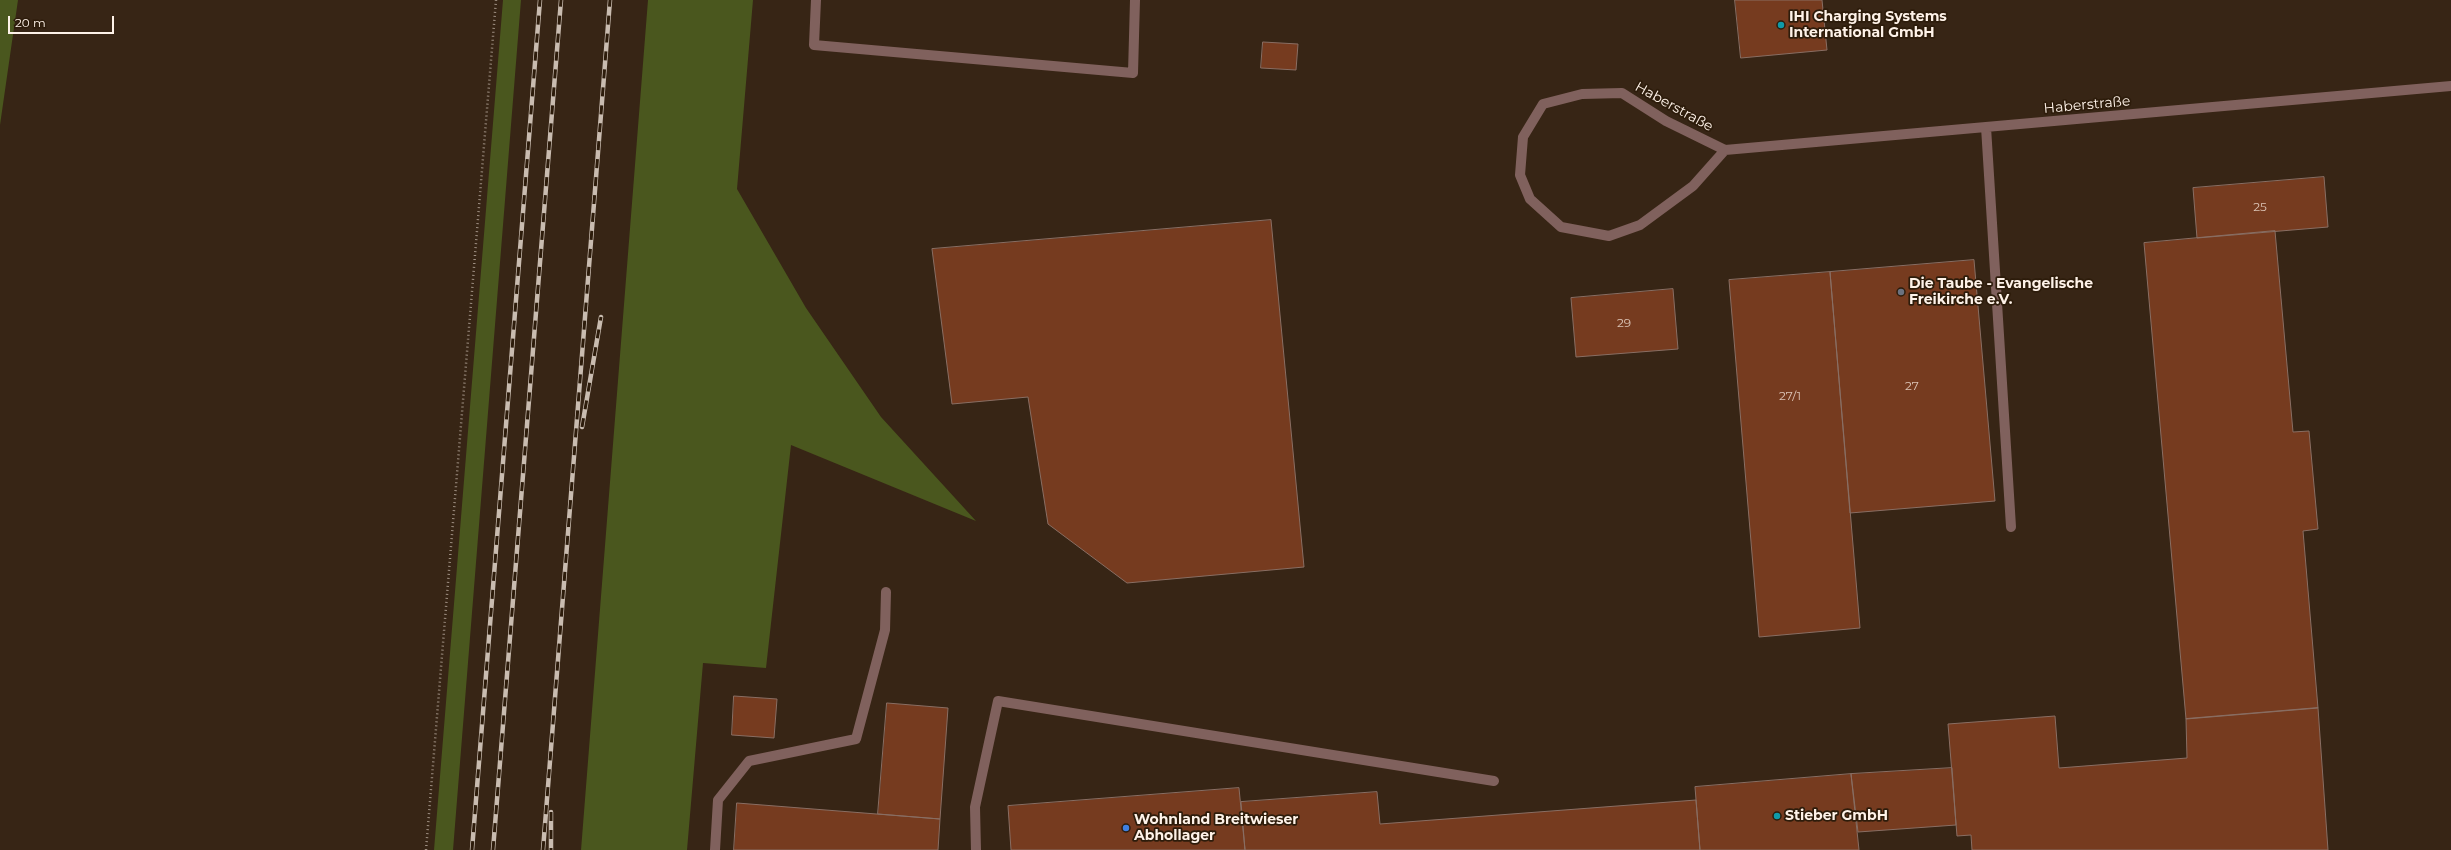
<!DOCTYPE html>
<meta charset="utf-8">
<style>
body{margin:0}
#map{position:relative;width:2451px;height:850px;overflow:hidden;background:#372515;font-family:Montserrat,sans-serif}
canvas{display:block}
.scale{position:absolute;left:8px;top:16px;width:106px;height:18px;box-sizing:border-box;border:2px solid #fef2e8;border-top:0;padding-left:5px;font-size:12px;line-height:14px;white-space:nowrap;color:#fef2e8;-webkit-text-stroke:3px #2d1c0b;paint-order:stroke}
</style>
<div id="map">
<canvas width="2451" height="850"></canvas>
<div class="scale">20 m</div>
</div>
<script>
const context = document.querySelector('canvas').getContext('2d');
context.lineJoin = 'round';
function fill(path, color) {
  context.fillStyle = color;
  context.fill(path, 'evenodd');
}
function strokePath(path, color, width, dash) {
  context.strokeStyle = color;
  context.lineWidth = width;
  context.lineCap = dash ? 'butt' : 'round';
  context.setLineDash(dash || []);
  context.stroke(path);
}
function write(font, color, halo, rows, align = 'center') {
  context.font = font + ' Montserrat,sans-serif';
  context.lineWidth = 3.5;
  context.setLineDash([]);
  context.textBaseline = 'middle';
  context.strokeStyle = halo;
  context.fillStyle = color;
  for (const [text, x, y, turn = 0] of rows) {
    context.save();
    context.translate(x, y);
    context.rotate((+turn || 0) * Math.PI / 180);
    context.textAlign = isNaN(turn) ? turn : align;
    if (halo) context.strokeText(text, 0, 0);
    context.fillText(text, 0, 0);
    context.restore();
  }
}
fill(new Path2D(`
 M0,0H18L0,125Z
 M503,0H521L453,850H434Z
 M648,0H753L737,189L806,308L881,417L976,521L791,445L766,668L703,663L687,850H581Z`), '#4a571e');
const building = new Path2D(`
 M1735,0H1822L1827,50L1741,58Z
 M1263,42L1298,44L1296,70L1261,68Z
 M2324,177L2328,227L2197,238L2193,188Z
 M1271,220L1304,567L1127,583L1048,524L1028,397L952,404L932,249Z
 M2275,231L2293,432L2309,431L2318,529L2303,531L2318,708L2186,719L2144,243Z
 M1974,260L1995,501L1850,513L1830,272Z
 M1830,272L1860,628L1759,637L1729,280Z
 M1673,289L1678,349L1576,357L1571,298Z
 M734,696L777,699L774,738L732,735Z
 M887,703L948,708L940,819L878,814Z
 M2318,708L2328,850H1972L1971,835L1957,836L1948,724L2055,716L2059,768L2187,758L2186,719Z
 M1952,768L1956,825L1858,832L1851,774Z
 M1851,774L1859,850H1700L1695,787Z
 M1239,788L1245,850H1011L1008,806Z
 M1377,792L1380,824L1696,800L1700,850H1245L1241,802Z
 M737,803L940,819L938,850H734Z`);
fill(building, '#763b1f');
strokePath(building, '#896e63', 1);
strokePath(new Path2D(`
 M426,850L496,0`), '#9e8f82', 2.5, [1, 3]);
strokePath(new Path2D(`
 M816,0L814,45L1133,73L1135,0
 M1986,127L2011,527
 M1725,150L1693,186L1640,225L1609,236L1561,227L1530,199L1520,175L1523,137L1543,104L1582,94L1622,93L1666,121L1725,150L2451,86
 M715,850L718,800L749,761L856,739L885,630L886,592
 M976,850L975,807L998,701L1494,781`), '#80615d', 10);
const rail = new Path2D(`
 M582,427L601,317
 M551,812V850
 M472,850L540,0
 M493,850L561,0
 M543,850L610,0`);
strokePath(rail, '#c9bcb0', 4.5);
strokePath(rail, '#2d1c0b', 3, [9]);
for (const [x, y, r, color] of [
 [1781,25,4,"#0f9aa8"],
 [1901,292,4,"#6b7280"],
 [1777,816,4,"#0f9aa8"],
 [1126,828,4,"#3f7fe0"]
]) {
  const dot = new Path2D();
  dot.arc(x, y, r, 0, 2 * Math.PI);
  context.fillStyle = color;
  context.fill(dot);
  strokePath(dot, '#2d1c0b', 1.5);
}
write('12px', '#dcc4b6', null, [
 ["25",2260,207],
 ["29",1624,323],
 ["27",1912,386],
 ["27/1",1790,396]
]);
write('bold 14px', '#fef2e8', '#2d1c0b', [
 ["IHI Charging Systems",1789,17],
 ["International GmbH",1789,33],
 ["Die Taube - Evangelische",1909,284],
 ["Freikirche e.V.",1909,300],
 ["Stieber GmbH",1785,816],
 ["Wohnland Breitwieser",1134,820],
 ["Abhollager",1134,836]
], 'left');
write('14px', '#fef2e8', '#2d1c0b', [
 ["Haberstraße",2087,105,-5],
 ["Haberstraße",1674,107,29]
]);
</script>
